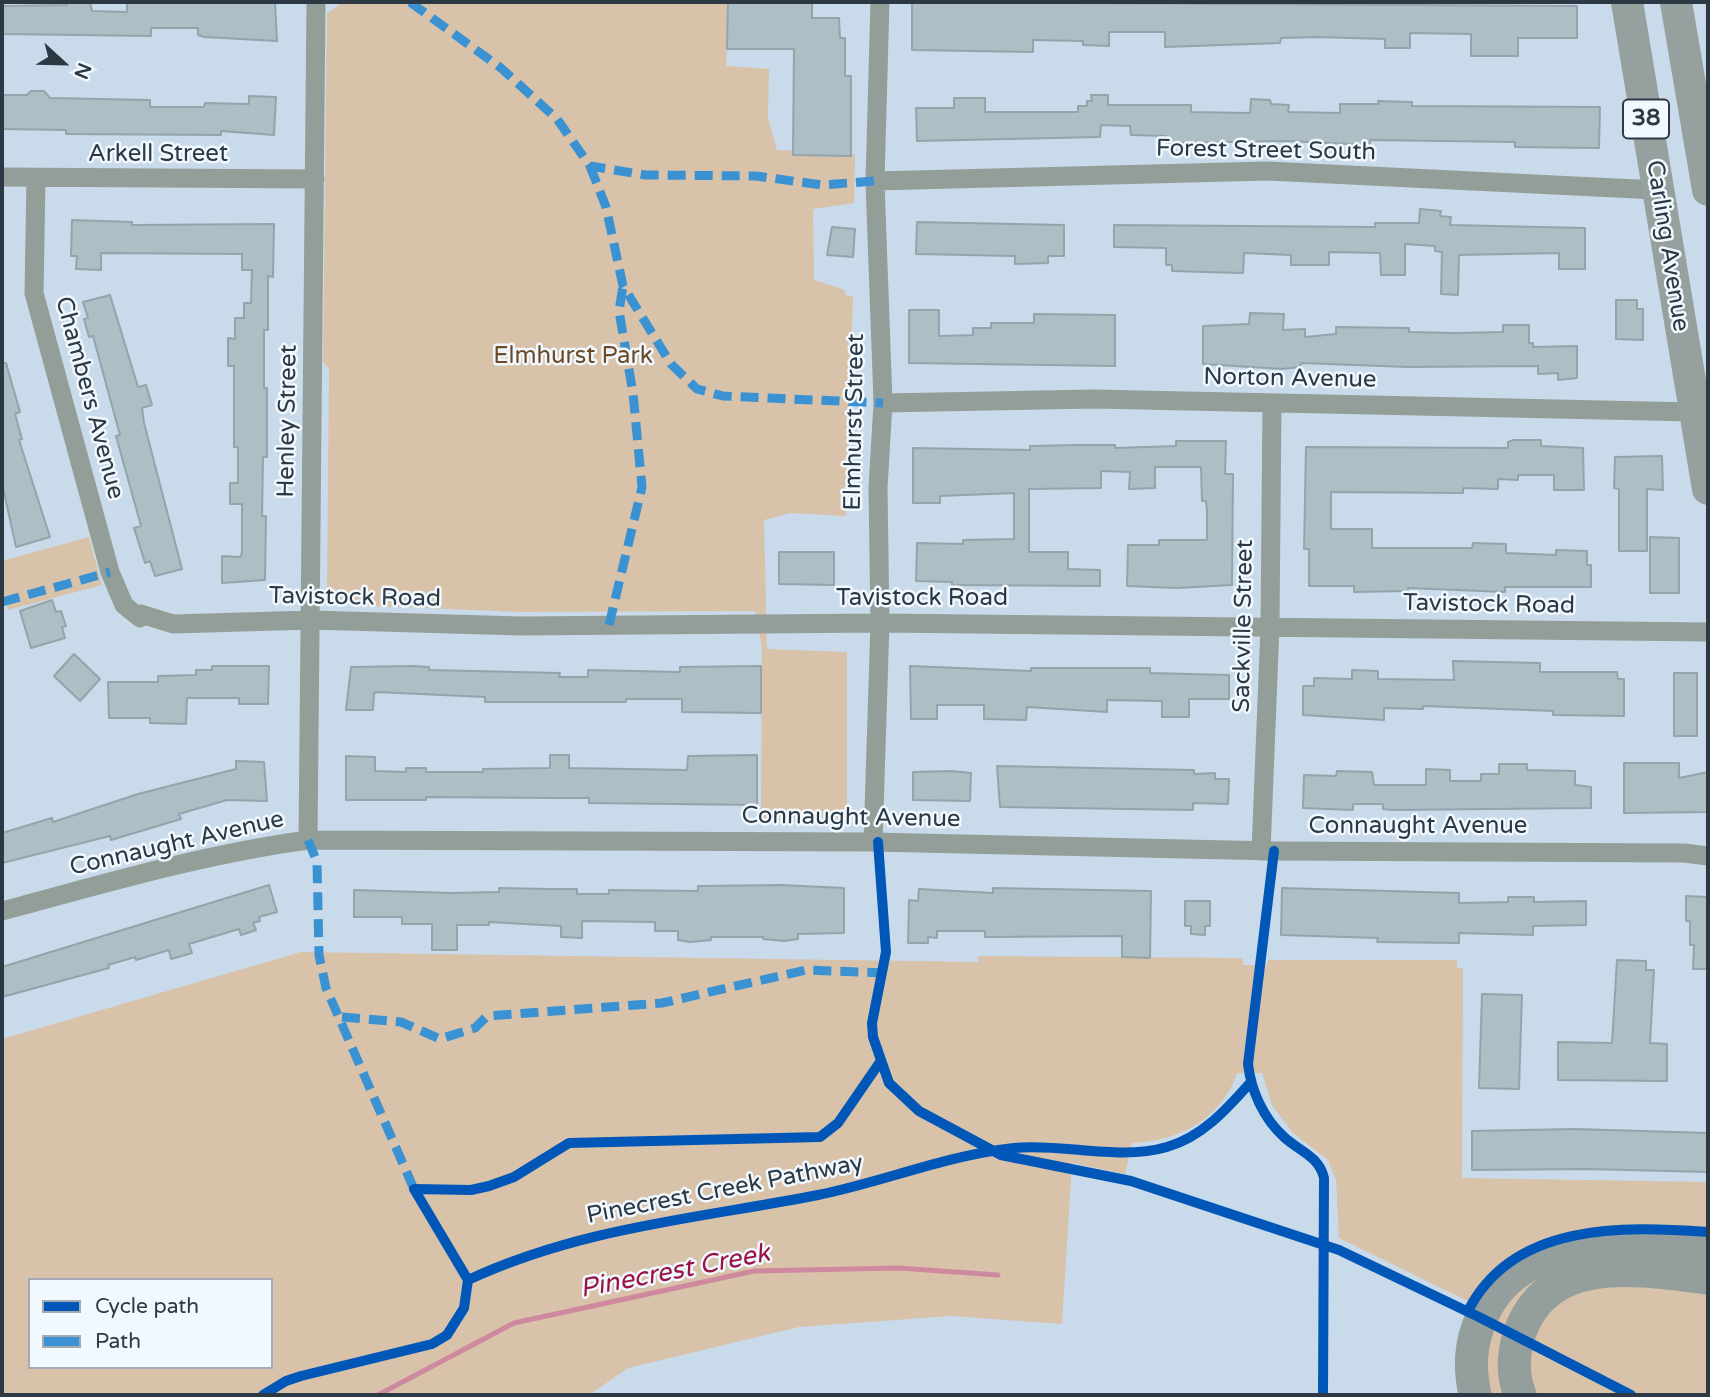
<!DOCTYPE html>
<style>
body{margin:0}
#map{position:relative;width:1710px;height:1397px;overflow:hidden;background:#c9daea;font-family:"Varela Round",sans-serif}
canvas{display:block}
.frame{position:absolute;inset:0;border:4px solid #2c3844;pointer-events:none}
.legend{position:absolute;left:28px;top:1278px;width:245px;height:91px;box-sizing:border-box;background:#f1f8fe;border:2px solid #a2abb4;margin:0;padding:9px 12px;list-style:none;font-size:21px;color:#2c3844}
.legend li{display:flex;align-items:center;gap:14px;height:35px}
.legend b{width:35px;border:2px solid #a2abb4}
.north{position:absolute;left:28px;top:28px;width:70px;height:70px;-webkit-text-stroke:5px #f1f8fe;paint-order:stroke;rotate:112deg;font-size:19px;font-weight:700;line-height:28px;text-align:center;color:#2c3844}
.north::after{content:'';display:block;margin:auto;width:24px;height:32px;background:#2c3844;clip-path:polygon(50% 0,100% 100%,50% 72%,0 100%)}
</style>
<div id="map">
<canvas width="1710" height="1397"></canvas>
<div class="frame"></div>
<ul class="legend">
<li><b style="height:9px;background:#0057b8"></b>Cycle path</li>
<li><b style="height:9px;background:#3b92d2"></b>Path</li>
</ul>
<div class="north">N</div>
</div>
<script>
const context = document.querySelector('canvas').getContext('2d');
context.lineJoin = 'round';
function fill(path, color) {
  context.fillStyle = color;
  context.fill(path, 'evenodd');
}
function strokePath(path, color, width, dash) {
  context.strokeStyle = color;
  context.lineWidth = width;
  context.lineCap = dash ? 'butt' : 'round';
  context.setLineDash(dash || []);
  context.stroke(path);
}
function write(font, color, halo, rows, align = 'center') {
  context.font = font + ' "Varela Round",sans-serif';
  context.lineWidth = 5;
  context.setLineDash([]);
  context.textBaseline = 'middle';
  context.strokeStyle = halo;
  context.fillStyle = color;
  for (const [text, x, y, turn = 0] of rows) {
    context.save();
    context.translate(x, y);
    context.rotate((+turn || 0) * Math.PI / 180);
    context.textAlign = isNaN(turn) ? turn : align;
    if (halo) context.strokeText(text, 0, 0);
    context.fillText(text, 0, 0);
    context.restore();
  }
}
fill(new Path2D(`
 M338,2H728L726,66L769,69L768,118L777,150L855,154L854,203L813,209L814,280L845,290V295L853,297L846,516L790,513L764,520L767,649L847,652V824L761,821L762,647L755,611L521,612L350,605L327,594L329,368L323,362L327,13L338,6Z
 M89,537L102,585L8,610L2,586V561Z
 M301,952L979,962L977,956L1243,958V965H1267L1268,960H1457V968H1463L1462,1178L1708,1182V1395H1488L1482,1360L1494,1314L1339,1238L1336,1180L1328,1160L1293,1133L1272,1105L1262,1073H1237C1222,1119 1179,1141 1132,1143L1125,1174L1072,1163L1062,1324L951,1316L799,1327L628,1368L589,1395H2V1039ZM30,1280H271V1367H30Z`), '#d8c2a9');
strokePath(new Path2D(`
 M378,1395L514,1323L754,1271L899,1268L998,1275`), '#cf899e', 5);
const building = new Path2D(`
 M67,2H90L92,11L127,12V2H275L277,41L204,37L198,35V28H151V36L2,34V6L67,5Z
 M728,2H812V18H839L840,38H845V76H851V156L793,155L794,49H727Z
 M912,2L1577,6V38H1518V56H1471V34L1410,33V48H1385V39L1317,37L1281,38L1280,43L1165,47V32H1109V46L1083,45V41L1033,40V52L912,50Z
 M31,91H44L50,98L150,100V107H204L205,103L249,104V96L276,97L274,135L221,131V135L66,134V130L2,129L3,95H27Z
 M1091,95H1108V105H1191V112L1250,113L1251,99L1270,100L1271,104L1289,105L1288,112L1340,113V104H1379L1378,101L1412,102V106L1600,107L1599,148L1515,147V142L1370,140V145L1288,141L1166,143V136L1131,135L1130,126L1101,125L1100,137L917,141L916,108H954V98H985V112H1078V106H1087V101H1092Z
 M1420,209L1441,211L1440,216L1451,217L1450,225L1585,228V269H1559V253L1459,255L1458,295L1441,294L1442,252L1435,251V246L1405,244V275H1381L1380,253L1329,252V265H1291V255L1244,253L1243,273L1205,272L1172,271V265H1166V248L1114,247V225L1375,227V223H1419Z
 M72,220L132,222V225L274,224L273,277L268,276V330H264V388H267V457H263L262,516H266L265,580L222,583V556L240,557L242,553V504H230V483H238V447H234V366H228V338L235,339V318H244V303H251L252,270H242V254L101,253V270L76,269L77,256H71Z
 M917,222L1064,225V256H1048V263L1015,264V256L916,254Z
 M832,227L855,229L853,257L827,255Z
 M110,295L138,387L146,385L152,405L142,408L144,423L182,569L155,576L150,561L145,563L134,528L141,526L116,436L120,435L93,336L89,337L84,319L88,318L83,302Z
 M1616,300H1637V309H1643V340L1616,339Z
 M909,310H939V336L973,335V328H991V323H1034V314L1115,315V366L909,363Z
 M1250,313L1284,314L1283,330L1305,329V337L1336,334V327L1409,328V332L1455,333L1503,332V325H1529V343H1533V347L1577,346V378L1558,380V373L1538,374V366L1408,367L1301,363L1300,367L1282,369L1203,364V326L1249,324Z
 M2,363H6L20,412L15,414L22,439L19,440L50,537L16,547L2,483Z
 M1514,440H1541V446L1583,448L1584,490H1554V475H1518V480L1498,479V489L1463,488V493L1331,492V529H1372V548H1472L1473,543L1506,544V553L1556,555V550L1587,551V565H1591V587H1505V592L1408,588V591L1354,592V586H1309V549H1304L1306,447L1508,448V442Z
 M1176,441H1226L1225,474H1233L1232,585L1177,588L1127,586L1128,545H1159V540H1207V510L1206,501H1202L1201,467H1155V488L1129,489L1130,472L1101,471V488L1029,489V552H1068V569L1100,570V586L952,585V582L916,581L917,543L963,544V540L1014,539V493L940,496V503H913V448L1030,450V446L1076,445H1115V448L1176,446Z
 M1662,456L1663,490L1647,489V551H1619V489L1614,488L1615,457Z
 M1650,537L1679,538V593H1650Z
 M779,552H834V585L779,584Z
 M52,600L56,612L61,611L66,626L62,627L65,638L31,648L20,611Z
 M74,654L100,679L80,701L54,676Z
 M1453,661L1540,663V672H1617L1618,679H1624V716L1553,715V711L1423,706V709L1384,708V720L1303,715V686H1314V678L1352,679V670L1378,671V679L1454,680Z
 M212,666H269L268,704H239V698H187L186,724L150,723V718H109L108,682H158V676L196,675V670H212Z
 M412,666L429,667V670L560,673L559,677H588V670L680,672V667L761,666V713L682,712V699H626V702H485V697L377,692L374,693L373,710H346L351,667Z
 M910,666L1031,671V668H1150V673L1229,675V699H1189V717H1162V701L1107,700V712L1027,707L1026,720L984,719V705H937V719H911Z
 M1674,673H1697V736H1674Z
 M550,755H569V768L687,770L688,756L757,755V805L589,803V798H554L426,797V800H346V756L375,757V771L406,772V768H426V772H483V769L550,768Z
 M236,761L264,762L267,801L227,800L179,814L181,819L111,840L110,836L2,863V833L52,818L53,822L138,794L236,769Z
 M1624,763H1679V778L1708,772V812L1624,813Z
 M1499,764H1527V770L1575,771V785L1591,787V808L1392,810L1383,809V804H1353V810L1303,808L1304,775L1336,776L1337,771L1372,772L1374,785H1426V769L1450,770V781H1481V774H1499Z
 M997,766L1194,770V774L1215,773V779H1229L1228,804L1193,803V810L1000,807Z
 M951,771L971,773L970,801L913,800V772Z
 M269,885L277,912L259,917L260,921L253,923L256,930L241,935L239,929L189,944L192,953L171,959L169,950L136,960L135,957L108,965L109,968L2,997V967Z
 M781,885L844,888V933L798,934V939L784,941L763,939V937H711V940L690,942L678,940V931H655V922L582,921V938L561,937V926L489,922V925H457V950H432V924H402V917H354V890L452,893L499,892V888L550,889H577V894H609V890L698,891V886Z
 M993,888L1151,891L1150,958L1122,957V936L985,937V931H937V938L928,937V943H908L909,900L918,901L919,889L993,893Z
 M1282,888L1459,893V903L1508,902V897H1534V902L1586,901V925L1533,926V935L1459,933V943L1377,942L1378,938L1281,935Z
 M1686,896L1708,897V969H1693L1694,945H1690V921H1686Z
 M1185,901H1210V926H1205V935L1191,934V926H1185Z
 M1617,960L1646,961V970H1654L1650,1043L1667,1044V1081L1558,1080V1042L1612,1043Z
 M1482,994L1522,995L1519,1089L1479,1088Z
 M1575,1129L1708,1133V1172L1587,1169L1472,1170V1131Z`);
fill(building, '#adbec5');
strokePath(building, '#93a4aa', 2);
strokePath(new Path2D(`
 M2,177L315,179
 M36,179L34,293L110,572L124,605L140,618L141,614L173,624L311,620L521,626L880,623L1708,632
 M875,181L1268,171L1657,190
 M883,403L1094,399L1695,412
 M308,840L316,2
 M873,842L880,623L878,488L883,403L875,181L880,2
 M1261,851L1270,627L1272,403
 M2,911C103,884 204,854 308,840L873,842L1274,851L1684,853L1708,856`), '#949e98', 19);
strokePath(new Path2D(`
 M1627,2L1708,489
 M1676,2L1708,190`), '#95a09f', 32);
strokePath(new Path2D(`
 M1475,1395C1469,1367 1470,1343 1482,1317C1517,1232 1634,1241 1708,1247
 M1520,1395C1512,1375 1513,1353 1520,1332C1549,1252 1642,1270 1708,1278`), '#949f9d', 33);
strokePath(new Path2D(`
 M410,2L501,68L557,119L590,166L645,175L756,176L822,185L875,181
 M590,166L606,207L623,286L671,364L697,389L723,396L883,403
 M2,602L110,572
 M609,625L642,487L633,393L619,311L623,286
 M308,840L317,862L319,955L326,988L414,1189
 M342,1017L401,1022L440,1039L475,1028L487,1016L662,1003L806,970L884,973`), '#3b92d2', 9, [18, 9]);
strokePath(new Path2D(`
 M878,842L886,952L872,1023L873,1037L889,1083L919,1111L1001,1155L1131,1181L1339,1250L1481,1318L1631,1395
 M1274,851L1248,1064C1251,1090 1263,1118 1284,1137C1299,1151 1319,1156 1324,1178L1323,1395
 M468,1280C583,1227 696,1219 818,1195C883,1182 947,1155 1014,1148C1063,1143 1119,1161 1167,1147C1202,1137 1227,1109 1250,1083
 M1468,1311C1513,1222 1623,1226 1708,1232
 M263,1395L286,1381L301,1376L432,1344L447,1335L464,1308L468,1280L414,1189L471,1190L489,1186L514,1177L569,1143L820,1137L838,1123L880,1062`), '#0057b8', 10);
for (const [x, y, w] of [
 [1646,119,46]
]) {
  const box = new Path2D();
  box.roundRect(x - w / 2, y - 19.5, w, 39, 5);
  context.fillStyle = '#f1f8fe';
  context.fill(box);
  strokePath(box, '#2c3844', 2);
}
write('bold 23px', '#2c3844', null, [
 ["38",1646,119]
]);
write('24px', '#2c3844', '#f1f8fe', [
 ["Forest Street South",1266,151,1],
 ["Arkell Street",158,155],
 ["Carling Avenue",1667,246,81],
 ["Norton Avenue",1290,379,1],
 ["Chambers Avenue",89,398,75],
 ["Henley Street",288,421,-89],
 ["Elmhurst Street",855,422,-89],
 ["Tavistock Road",355,598,1],
 ["Tavistock Road",922,599],
 ["Tavistock Road",1489,605,1],
 ["Sackville Street",1244,626,-89],
 ["Connaught Avenue",851,818,1],
 ["Connaught Avenue",1418,827],
 ["Connaught Avenue",177,844,-13],
 ["Pinecrest Creek Pathway",725,1190,-11]
]);
write('24px', '#6c4c28', '#f1f8fe', [
 ["Elmhurst Park",573,357]
]);
write('italic 26px', '#9a1342', '#f1f8fe', [
 ["Pinecrest Creek",675,1272,-11]
]);
</script>
